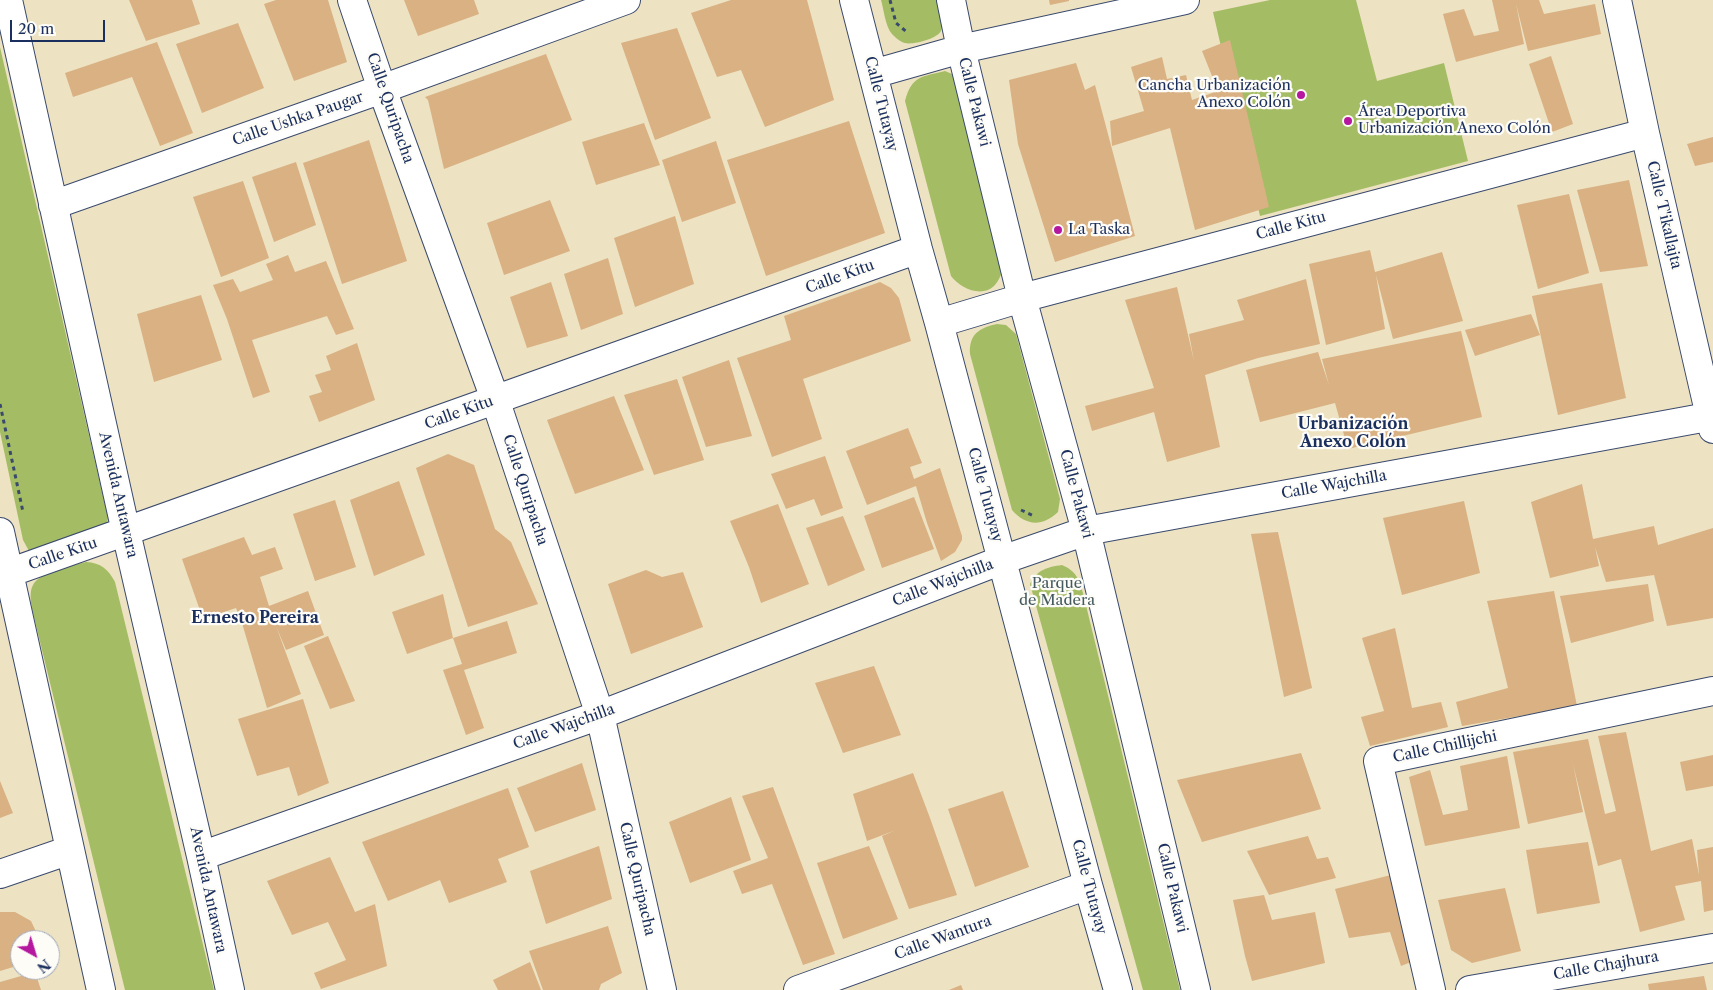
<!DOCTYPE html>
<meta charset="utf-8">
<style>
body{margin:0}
#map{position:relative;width:1713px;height:990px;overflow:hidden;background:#ede2c2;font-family:"Libre Caslon Text",serif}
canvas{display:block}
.north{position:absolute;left:10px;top:930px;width:50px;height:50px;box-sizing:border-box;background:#fdfcf7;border:1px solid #a3aaba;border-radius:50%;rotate:141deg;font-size:14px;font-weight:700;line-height:20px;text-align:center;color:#1b2f5e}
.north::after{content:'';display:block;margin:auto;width:18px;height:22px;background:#b5179e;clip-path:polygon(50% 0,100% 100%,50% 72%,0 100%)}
.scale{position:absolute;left:10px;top:20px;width:95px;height:22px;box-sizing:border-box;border:2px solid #1b2f5e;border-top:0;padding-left:6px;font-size:15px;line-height:18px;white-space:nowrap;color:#1b2f5e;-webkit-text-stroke:4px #fdfcf7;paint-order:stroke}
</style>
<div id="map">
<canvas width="1713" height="990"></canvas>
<div class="north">N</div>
<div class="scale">20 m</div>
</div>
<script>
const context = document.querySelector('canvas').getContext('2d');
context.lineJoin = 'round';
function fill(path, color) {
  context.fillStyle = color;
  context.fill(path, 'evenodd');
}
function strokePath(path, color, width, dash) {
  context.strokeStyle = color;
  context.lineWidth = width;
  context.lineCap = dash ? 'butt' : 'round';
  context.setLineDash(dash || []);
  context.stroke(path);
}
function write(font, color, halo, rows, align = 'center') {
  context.font = font + ' "Libre Caslon Text",serif';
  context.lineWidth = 4.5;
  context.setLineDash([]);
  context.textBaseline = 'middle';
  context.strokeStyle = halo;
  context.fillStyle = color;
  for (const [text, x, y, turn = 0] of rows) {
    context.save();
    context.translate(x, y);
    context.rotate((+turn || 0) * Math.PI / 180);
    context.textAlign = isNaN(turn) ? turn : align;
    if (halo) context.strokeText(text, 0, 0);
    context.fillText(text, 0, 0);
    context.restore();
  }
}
fill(new Path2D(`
 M881,0H938C939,8 945,23 941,31C937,39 913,45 905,43C900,42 895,37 892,34C885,26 884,10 881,0Z
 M1270,0H1356L1377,81L1444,63L1468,161L1260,216L1213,12Z
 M0,47L108,518L107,523L29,551L23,540L0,432Z
 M945,71L952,74L956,80L1004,268C1001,274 999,281 994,286C981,298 960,288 951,276L905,101C912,75 922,77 945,71Z
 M997,324L1006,325L1016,334L1060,499L1058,512C1042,527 1026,526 1012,510L970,354C969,334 979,328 997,324Z
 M86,562C101,563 108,569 115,582L214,990H125L32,609C31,602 29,592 33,585C39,572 72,566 86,562Z
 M1062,565C1076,571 1079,579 1083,593L1180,990H1143L1030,584C1037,570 1047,567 1062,565Z`), '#a4bd64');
fill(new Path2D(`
 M129,0H192L200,24L146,41Z
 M276,0H328L347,62L294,81L264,4Z
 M404,0H474L479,14L418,36Z
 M731,0H807L834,100L765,127L741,70L717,77L691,13Z
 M1049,0H1069V1L1050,5Z
 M1492,0H1539L1544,14L1595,4L1601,34L1528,51L1516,4L1524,44L1456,62L1443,14L1464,9L1474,36L1499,31Z
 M238,23L264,88L202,113L176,44Z
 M677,28L711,118L655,140L621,43Z
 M1230,40L1269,207L1195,230L1170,128L1112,146L1110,121L1144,111L1131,67L1162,57L1167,79L1186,75L1192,100L1218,91L1202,51Z
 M157,42L193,133L160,146L132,77L73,97L65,73Z
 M546,54L572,120L444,169L428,100L425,97Z
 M1551,56L1573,124L1552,132L1529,64Z
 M1076,63L1085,90L1095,85L1135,236L1055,262L1018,144L1009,80Z
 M849,121L885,233L766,276L727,160Z
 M644,123L660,165L596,185L582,142Z
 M1713,137V162L1695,166L1687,144Z
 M369,140L407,261L342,284L303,163Z
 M716,141L736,203L682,222L662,160Z
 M296,162L316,225L274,242L252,177Z
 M1629,180L1648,266L1600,272L1577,190Z
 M243,181L269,258L221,277L193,197Z
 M1569,194L1589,273L1538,289L1517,205Z
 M550,200L570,251L504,275L487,223Z
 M675,216L694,284L635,307L614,238Z
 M1370,250L1375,272L1442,252L1463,321L1393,339L1376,275L1385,329L1326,345L1309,264Z
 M288,255L295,272L326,261L354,329L336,335L327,316L252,340L270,392L253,398L227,319L213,285L233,279L240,292L273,280L266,264Z
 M608,258L623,314L581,330L564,274Z
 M1306,279L1320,344L1258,358L1205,375L1220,447L1167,462L1154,412L1092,431L1085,406L1154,388L1125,300L1177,287L1194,361L1189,334L1244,320L1237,300Z
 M551,282L568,336L527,348L510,297Z
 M880,282L891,288L899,298L911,341L803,379L822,439L772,457L737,358L791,340L784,316Z
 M1602,283L1626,398L1558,415L1532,296Z
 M201,295L222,360L154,382L137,314Z
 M1531,314L1540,335L1475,356L1465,330Z
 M1461,331L1482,417L1348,449L1335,403L1260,422L1246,370L1318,352L1329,385L1322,359Z
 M357,343L375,400L319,422L309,396L322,392L315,375L331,370L326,356Z
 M729,360L752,436L706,447L682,377Z
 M677,379L704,460L654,475L624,395Z
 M614,396L644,470L575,494L547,420Z
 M908,428L922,463L910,467L914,479L940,468L962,536V540L955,552L941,561L927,523L916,486L867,505L846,451Z
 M448,454L474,465L495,529L511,542L538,604L468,627L416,468Z
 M825,456L843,508L821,516L814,499L786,509L771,474Z
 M399,481L425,555L374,576L350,500Z
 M1582,484L1593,539L1654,526L1658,545L1713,528V618L1667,626L1654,575L1606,582L1595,547L1599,566L1550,578L1531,502Z
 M914,497L934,549L882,568L864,516Z
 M335,500L356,567L315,581L293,514Z
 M1464,501L1480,573L1402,595L1383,518Z
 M778,504L809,584L761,603L749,567L730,521Z
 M843,516L865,570L828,586L806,528Z
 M1278,532L1312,688L1284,697L1251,534Z
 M244,537L252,555L275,547L283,569L260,577L269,606L308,591L324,635L286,650L276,626L301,694L267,708L242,623L236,608L203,619L182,559Z
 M646,570L662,577L683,572L703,627L631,654L608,584Z
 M1648,584L1654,621L1571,643L1560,596Z
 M1554,591L1577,706L1462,726L1456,702L1508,688L1487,601Z
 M443,594L453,638L407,654L392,612Z
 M507,621L517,653L464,670L484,728L466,735L443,670L462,664L453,638Z
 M1395,628L1412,708L1441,702L1448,727L1370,746L1361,717L1384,711L1362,638Z
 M328,636L355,701L330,709L304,646Z
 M874,666L901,735L843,753L815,683Z
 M303,699L329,783L298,796L289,767L257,776L238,719Z
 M1626,732L1651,851L1692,839L1699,875L1697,850L1713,847V910L1704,912L1701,881L1675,886L1685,920L1640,932L1621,859L1598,866L1573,764L1583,812L1528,824L1513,752L1588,739L1605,814L1616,811L1598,736Z
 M1301,753L1321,809L1202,842L1177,780Z
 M1713,755V786L1686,791L1680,762Z
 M1507,756L1520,828L1425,846L1409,777L1430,770L1443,815L1468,810L1460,766Z
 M582,763L596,810L535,832L517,788Z
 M913,773L930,818L957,895L909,909L882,836L896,830L867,841L853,794Z
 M0,781L13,813L0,818Z
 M773,787L835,954L803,965L772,884L742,894L733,871L768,858L742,796Z
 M508,788L529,847L498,859L507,882L449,903L440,880L388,901L362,842Z
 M1003,791L1029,867L975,887L948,809Z
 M731,797L751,860L690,883L669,822Z
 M1308,836L1317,859L1328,857L1336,878L1269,895L1247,851Z
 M1588,842L1600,903L1537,914L1526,850Z
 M599,846L612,899L546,924L530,871Z
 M869,846L898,919L843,939L817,863Z
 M330,857L355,912L375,904L387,966L321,989L314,973L346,960L328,922L292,935L267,881Z
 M1403,872L1416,960L1401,966L1390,932L1349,938L1335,889Z
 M1505,888L1521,951L1472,963L1451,950L1438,900Z
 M1264,895L1272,920L1315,912L1325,963L1252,981L1245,956L1233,900Z
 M0,912H15L31,921L40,940H20V965L0,971Z
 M608,926L622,973L601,984L599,990H543L529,951Z
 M530,962L541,990H498L493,980Z
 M35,972L41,990H0V982Z
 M1704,976L1707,990H1649L1648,984Z
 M961,985L963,990H949Z`), '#d9b183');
const minor = new Path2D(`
 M8,0L126,532L201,856L230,990
 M352,0L382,89L495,399L600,715L662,990
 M854,0L918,249L939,323L1088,885L1118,990
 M951,0L961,49L1022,298L1086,531L1196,990
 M1617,0L1645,133L1713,429
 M873,74L961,49L1185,0
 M53,205L382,89L626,0
 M939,323L1022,298L1645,133
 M0,532L101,990
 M0,576L918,249
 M201,856L600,715L1002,560L1086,531L1713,416
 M0,874L70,850
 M798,990L1088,885
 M1431,990L1378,761L1713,691
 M1470,990L1713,948`);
strokePath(minor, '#3a4a6d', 30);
strokePath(new Path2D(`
 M890,0L896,23L908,33
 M0,404L23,512
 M1021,510L1034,516`), '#3a4a6d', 3, [4, 4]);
strokePath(minor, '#fff', 28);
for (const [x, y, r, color] of [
 [1301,95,5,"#b5179e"],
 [1348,121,5,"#b5179e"],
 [1058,230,5,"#b5179e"]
]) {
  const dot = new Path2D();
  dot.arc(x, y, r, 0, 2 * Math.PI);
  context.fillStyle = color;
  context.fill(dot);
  strokePath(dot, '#fdfcf7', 2);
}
write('15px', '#1b2f5e', '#fdfcf7', [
 ["Cancha Urbanización",1291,86,"right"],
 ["Anexo Colón",1291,103,"right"],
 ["Área Deportiva",1358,112],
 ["Urbanización Anexo Colón",1358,129],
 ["La Taska",1068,230]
], 'left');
write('15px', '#1b2f5e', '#fdfcf7', [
 ["Calle Pakawi",974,102,76],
 ["Calle Tutayay",881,104,76],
 ["Calle Quripacha",390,108,71],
 ["Calle Ushka Paugar",298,119,-19],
 ["Calle T'ikallajta",1664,215,77],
 ["Calle Kitu",1291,226,-15],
 ["Calle Kitu",840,277,-20],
 ["Calle Kitu",459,413,-20],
 ["Calle Wajchilla",1334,485,-10],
 ["Calle Quripacha",525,490,72],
 ["Calle Pakawi",1076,494,75],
 ["Avenida Antawara",118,495,77],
 ["Calle Tutayay",985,495,75],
 ["Calle Kitu",63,554,-19],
 ["Calle Wajchilla",943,583,-21],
 ["Calle Wajchilla",564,727,-20],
 ["Calle Chillijchi",1445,747,-12],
 ["Calle Quripacha",637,879,77],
 ["Calle Tutayay",1089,887,75],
 ["Calle Pakawi",1172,888,77],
 ["Avenida Antawara",208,890,78],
 ["Calle Wantura",943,938,-20],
 ["Calle Chajhura",1606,966,-10]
]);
write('15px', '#445a60', '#fdfcf7', [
 ["Parque",1057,584],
 ["de Madera",1057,601]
]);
write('bold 16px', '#1b2f5e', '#fdfcf7', [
 ["Urbanización",1353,424],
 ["Anexo Colón",1353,442],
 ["Ernesto Pereira",255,618]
]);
</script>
